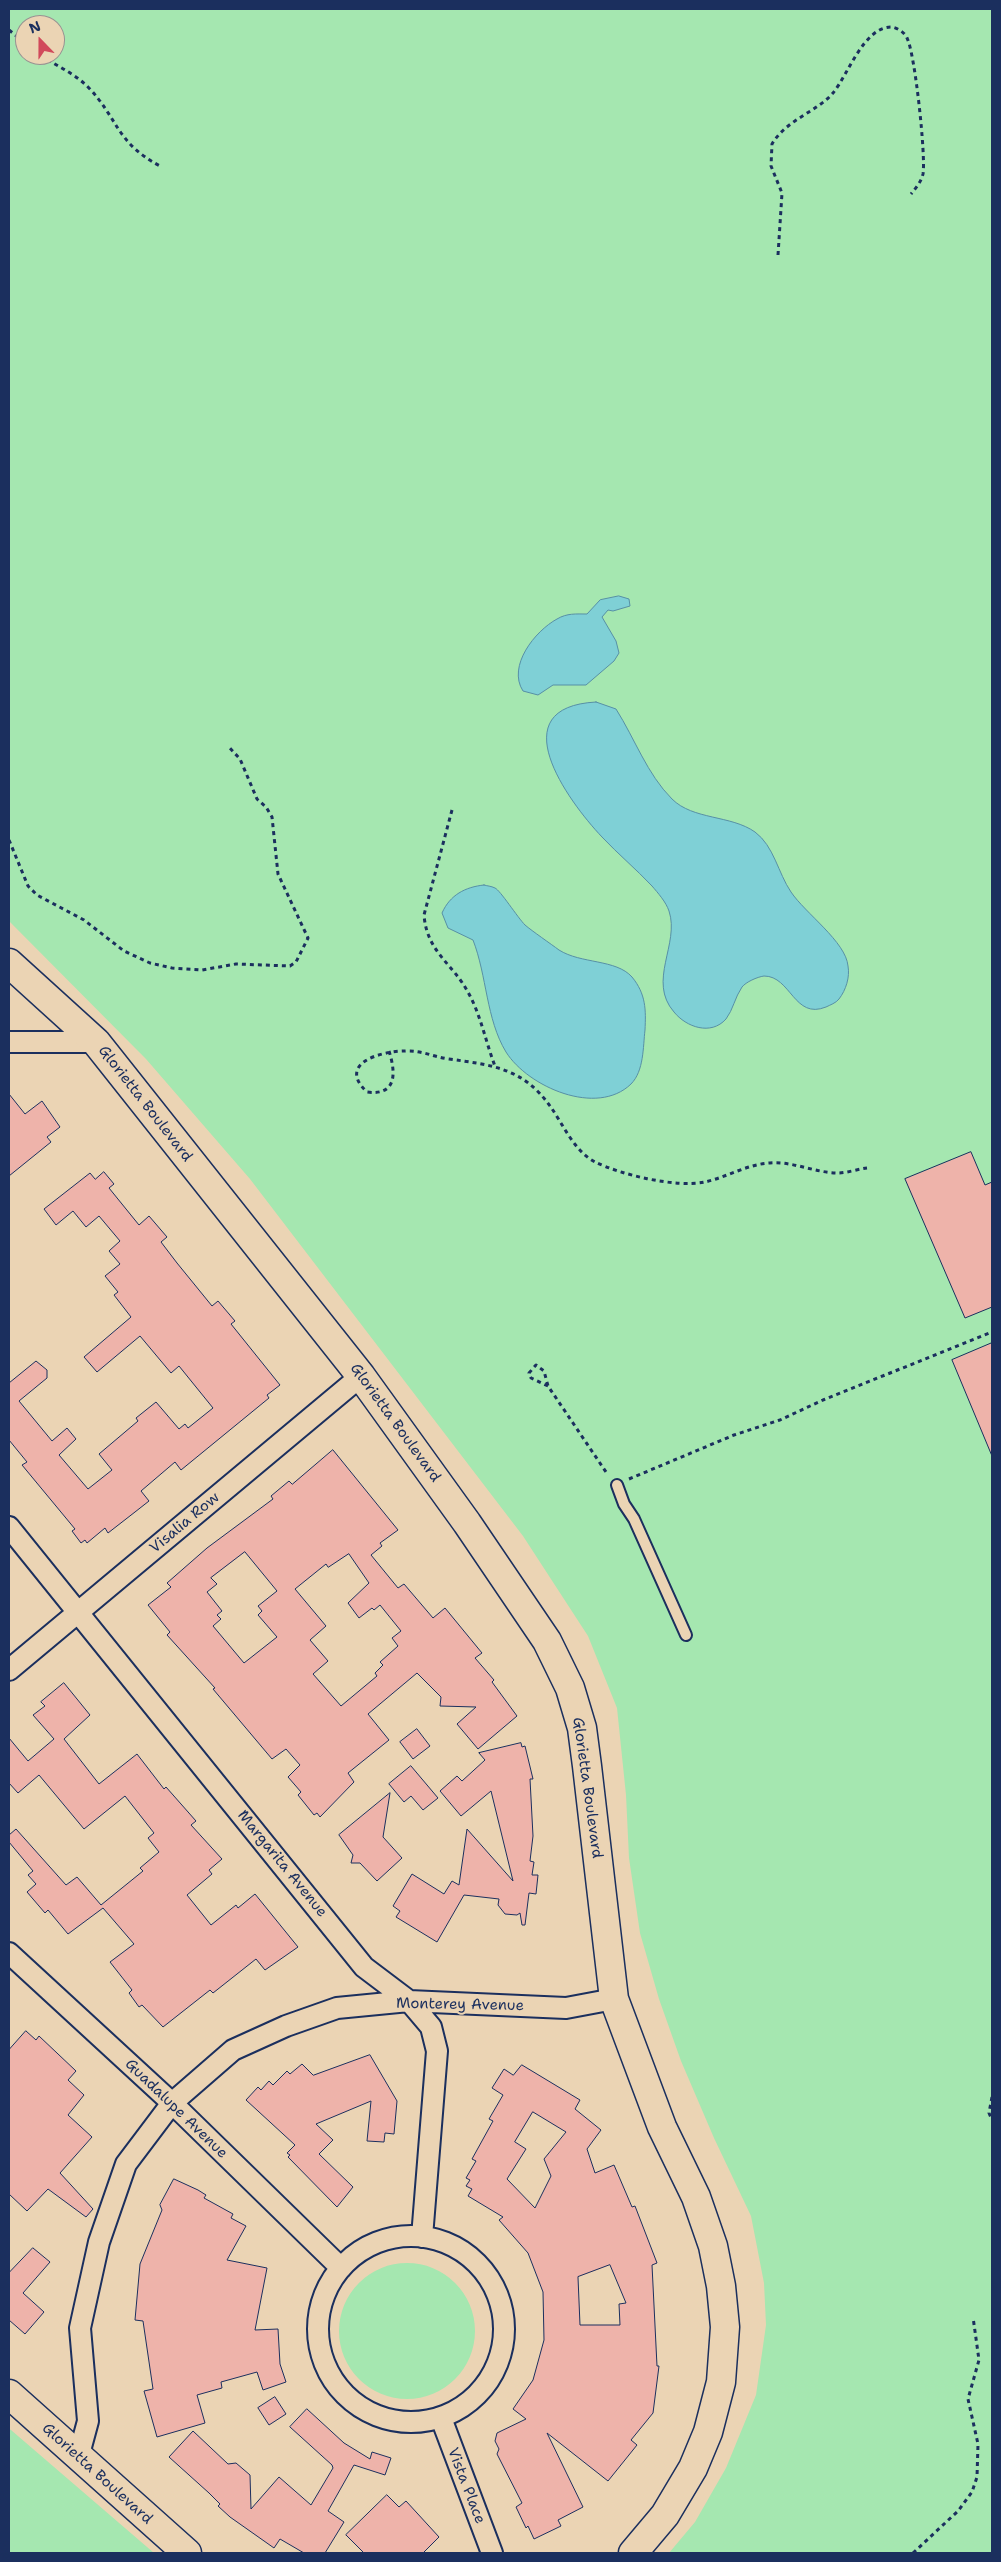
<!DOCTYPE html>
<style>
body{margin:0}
#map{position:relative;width:1001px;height:2562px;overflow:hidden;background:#ebd4b4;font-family:"Shantell Sans",sans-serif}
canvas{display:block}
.frame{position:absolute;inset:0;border:10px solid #1b2f5e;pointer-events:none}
.north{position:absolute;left:15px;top:15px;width:50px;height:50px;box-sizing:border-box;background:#ebd4b4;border:1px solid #989292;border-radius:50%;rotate:338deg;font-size:14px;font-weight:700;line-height:20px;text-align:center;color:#1b2f5e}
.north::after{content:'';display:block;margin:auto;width:18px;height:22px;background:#d1495b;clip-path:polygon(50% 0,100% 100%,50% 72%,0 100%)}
</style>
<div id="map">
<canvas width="1001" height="2562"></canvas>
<div class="frame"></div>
<div class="north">N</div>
</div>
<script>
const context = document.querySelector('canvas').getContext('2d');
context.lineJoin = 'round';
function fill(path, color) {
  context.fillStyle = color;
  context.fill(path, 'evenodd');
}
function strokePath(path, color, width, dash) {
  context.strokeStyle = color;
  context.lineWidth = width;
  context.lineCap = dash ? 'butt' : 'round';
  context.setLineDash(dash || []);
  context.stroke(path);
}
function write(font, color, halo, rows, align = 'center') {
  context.font = font + ' "Shantell Sans",sans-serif';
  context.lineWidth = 4;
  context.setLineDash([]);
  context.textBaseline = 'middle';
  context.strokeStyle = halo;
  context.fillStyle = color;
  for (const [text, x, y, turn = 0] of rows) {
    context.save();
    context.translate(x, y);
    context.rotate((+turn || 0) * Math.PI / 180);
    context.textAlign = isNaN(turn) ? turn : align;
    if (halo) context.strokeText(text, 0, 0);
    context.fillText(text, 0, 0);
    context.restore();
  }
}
fill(new Path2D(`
 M9,9H992V2553H669L695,2522L726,2468L756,2395L766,2325L764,2283L751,2216L714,2138L681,2061L659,1999L640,1933L629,1858L626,1795L617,1708L588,1636L523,1536L250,1179L146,1059L9,921ZM25,25H55V55H25Z
 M339 2331a68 68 0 1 1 136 0a68 68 0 1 1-136 0Z
 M9,2429L11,2430L154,2553H9Z`), '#a5e7b0');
const water = new Path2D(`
 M619,596L629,599L630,606L613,611L608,610L602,617L616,641L619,653L614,661L586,685H553L538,695L523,691C507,666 535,631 557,619C567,613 576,614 587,614L600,600Z
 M596,702L616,709C635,739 647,774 672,799C693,820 731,815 755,832C774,846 778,873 791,892C805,913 846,942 848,966C850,977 846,990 839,999C836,1003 830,1005 826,1007C794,1020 791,976 764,976C757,977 746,982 742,987C735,997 733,1010 726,1019C711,1036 686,1027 674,1012C647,981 680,944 669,911C666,902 658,893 652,886C636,869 618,854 602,837C567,800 500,707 596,702Z
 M484,885C487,886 491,886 495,888C500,890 518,918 525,925C532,931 551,944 559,950C581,964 616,959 632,977C646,994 646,1010 645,1030C643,1047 644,1071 631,1084C597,1117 528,1087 506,1052C486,1019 487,976 473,940L448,928L442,913C450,895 465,887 484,885Z`);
fill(water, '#7fd0d6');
strokePath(water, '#5790a6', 1);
const building = new Path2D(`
 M9,1094L25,1114L42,1101L60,1127L47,1137L51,1142L9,1176Z
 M971,1152L985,1185L992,1182V1307L965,1318L905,1179Z
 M104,1172L114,1184L109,1188L139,1225L149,1216L167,1237L161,1242L177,1263L212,1306L218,1301L235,1321L231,1324L280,1385L267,1395L269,1398L181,1470L175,1462L141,1491L149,1501L135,1512L108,1533L105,1528L87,1543L85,1540L81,1543L72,1531L75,1529L22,1465L27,1462L9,1440V1383L36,1361L47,1370V1378L19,1401L52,1441L67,1428L76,1439L59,1455L88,1489L112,1470L99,1454L138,1421L136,1418L156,1402L179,1429L185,1424L188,1428L213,1408L179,1366L171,1373L140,1336L97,1372L84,1357L131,1317L114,1295L118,1292L105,1276L120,1264L109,1251L120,1241L99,1216L86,1227L73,1211L56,1225L44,1209L90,1173L95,1179Z
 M992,1343V1456L952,1360Z
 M333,1450L398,1530L380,1543L382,1546L371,1555L398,1588L404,1584L433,1618L445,1608L482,1653L475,1658L494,1680L492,1682L517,1716L478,1749L457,1724L476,1707L440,1706L441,1697L417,1673L368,1714L389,1740L348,1773L354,1782L320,1817L317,1813L314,1815L298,1795L301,1792L288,1777L300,1765L286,1749L272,1759L213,1689L215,1688L167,1635L170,1632L148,1605L171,1587L167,1583L207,1548L273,1499L271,1496L289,1481L292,1484ZM245,1552L277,1591L258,1606L262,1611L258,1615L277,1637L244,1663L213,1626L221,1619L217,1615L222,1611L207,1592L217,1584L211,1578ZM349,1554L369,1583L348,1603L359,1618L372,1608L374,1610L380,1605L401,1631L392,1638L398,1646L380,1662L383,1665L375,1673L377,1676L341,1706L313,1674L328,1661L310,1640L326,1626L295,1589L326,1564L328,1567Z
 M64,1683L90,1715L64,1739L99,1784L137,1754L164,1789L166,1787L196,1821L191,1825L222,1859L209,1870L212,1874L187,1895L211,1925L236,1905L238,1908L255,1894L298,1947L265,1970L256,1959L213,1993L210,1990L163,2027L142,2005L139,2007L129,1993L132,1990L110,1962L134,1944L103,1908L68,1934L48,1910L45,1913L27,1892L36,1884L28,1875L33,1871L9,1842V1835L16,1829L66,1885L77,1877L101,1905L143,1871L140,1868L159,1852L148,1838L154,1833L125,1796L84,1829L39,1775L18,1793L9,1783V1738L28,1761L54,1739L33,1715L45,1706L41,1702Z
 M417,1729L430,1746L413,1759L400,1742Z
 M521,1743L522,1747L525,1746L533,1779H530L533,1836L530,1861L534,1862L532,1875H538L536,1894L529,1893L525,1925H522L520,1913L517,1915L505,1914L498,1905L499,1899L464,1895L437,1942L396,1917L400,1911L393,1906L412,1874L444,1894L452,1881L459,1885L467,1829L513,1881L491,1791L461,1816L440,1791L457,1776L462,1781L485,1760L479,1753Z
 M411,1766L438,1798L423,1810L411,1796L404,1802L389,1784Z
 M390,1793L383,1837L402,1858L377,1881L360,1863H351L353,1855L339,1835Z
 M26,2031L36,2040L39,2036L76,2071L68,2080L84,2095L68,2115L92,2137L60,2173L93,2209L86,2217L48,2189L27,2211L9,2194V2050Z
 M370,2055L397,2101L394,2134L385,2133L384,2142L367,2141L371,2101L316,2124L333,2140L319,2154L353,2187L337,2207L288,2157L290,2155L287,2153L295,2145L246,2100L258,2087L261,2090L269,2081L273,2085L287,2071L290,2074L302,2064L313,2075Z
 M522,2065L580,2100L575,2109L601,2130L587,2149L595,2173L614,2165L632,2207L635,2206L657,2263L652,2265L657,2366H659L653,2413L631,2440L637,2445L608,2481L547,2433L583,2507L558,2520L561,2526L534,2539L528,2526L526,2528L516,2507L522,2503L497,2454L499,2449L495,2441L497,2433L526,2419L513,2409L533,2380L544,2340L543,2292L528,2253L499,2220L503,2217L468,2196L472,2189L466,2186L470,2180L466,2178L476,2161L472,2159L493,2121L489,2119L503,2095L492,2088L504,2069L513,2075ZM533,2112L566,2132L544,2159L551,2176L535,2208L507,2179L526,2149L515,2142ZM610,2265L626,2303L619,2304L620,2325H580L578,2277Z
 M174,2179L198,2190L206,2195L204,2198L233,2214L231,2218L246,2226L227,2260L267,2268L255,2330L278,2329L280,2364L286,2382L263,2390L257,2372L221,2382L222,2388L197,2395L205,2423L157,2437L144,2391L153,2389L143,2321L135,2320L140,2264L162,2210L160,2205Z
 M33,2248L50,2262L23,2293L44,2312L25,2334L9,2320V2273Z
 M275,2397L286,2414L269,2425L258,2408Z
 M307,2409L344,2443L370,2459L372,2452L391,2458L385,2475L354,2465L328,2511L344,2522L325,2553H304L280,2539L274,2548L230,2517L218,2506L220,2504L209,2493L169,2457L193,2431L228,2464L236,2463L250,2475L251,2509L279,2477L311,2505L333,2468L332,2465L290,2427Z
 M387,2495L399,2507L406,2501L439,2537L423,2553H364L346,2535Z`);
fill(building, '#eeb3aa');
strokePath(building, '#1b2f5e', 1);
const lane = new Path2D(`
 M617,1485L624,1504L634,1519L686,1635`);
const street = new Path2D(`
 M9,1042H96
 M9,1527L364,1967L409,2001L431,2027L437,2051L422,2237
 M9,1670L361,1376
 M9,1953L172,2103L341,2268
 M318 2329a93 93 0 1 1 186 0a93 93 0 1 1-186 0Z
 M441,2418L492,2553
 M78,2458L88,2421L80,2328L99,2242L126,2164L172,2103L233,2050L286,2026L337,2008L409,2001L566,2008L614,1999`);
const secondary = new Path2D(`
 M9,963L96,1042L361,1376L467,1523L547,1641L570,1688L582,1728L587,1766L614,1999L662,2127L696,2197L713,2246L721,2286L725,2327L721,2382L708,2432L693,2468L665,2515L633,2553
 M9,2394L187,2553`);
strokePath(lane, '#1b2f5e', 14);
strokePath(street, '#1b2f5e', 24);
strokePath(secondary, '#1b2f5e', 31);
strokePath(new Path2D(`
 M9,30L25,43
 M41,55C57,67 73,72 88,87C118,118 116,143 160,166
 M778,255L782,193L771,166L772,144C787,119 817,112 833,93C848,75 864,26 892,27C898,28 905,33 907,38C915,53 926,157 923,174C921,182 916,188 911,194
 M452,810L424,915C427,953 453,963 469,994C481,1016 486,1043 495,1066
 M9,840L28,886L37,895L84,920L124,951L150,963L172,968L202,970L236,964L290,966L296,962L308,938L278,874L272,817L266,807L257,799L240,759L228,746
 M389,1051C396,1073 397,1096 367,1092C336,1063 382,1051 405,1051C422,1050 433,1057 449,1059C492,1065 523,1068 550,1106C563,1124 574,1151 595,1162C622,1175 676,1188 705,1182C727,1177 748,1164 770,1163C793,1161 815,1173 838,1173C847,1173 858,1169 867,1168
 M548,1386L531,1378L529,1373L536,1365L544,1371L548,1386L608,1475
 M629,1479L734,1435L780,1420L823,1400L992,1332
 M992,2097L989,2113L992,2120
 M913,2553L958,2511L972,2492L977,2477L978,2444L968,2399L979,2360L973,2317`), '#1b2f5e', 3, [4, 4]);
strokePath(lane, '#ebd4b4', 10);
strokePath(street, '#ebd4b4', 20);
strokePath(secondary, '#ebd4b4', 28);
write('15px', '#1b2f5e', '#ebd4b4', [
 ["Glorietta Boulevard",145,1104,52],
 ["Glorietta Boulevard",395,1423,54],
 ["Visalia Row",185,1523,-40],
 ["Glorietta Boulevard",587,1788,82],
 ["Margarita Avenue",282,1864,51],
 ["Monterey Avenue",460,2005,1],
 ["Guadalupe Avenue",176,2109,44],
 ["Glorietta Boulevard",97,2474,42],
 ["Vista Place",466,2486,69]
]);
</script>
